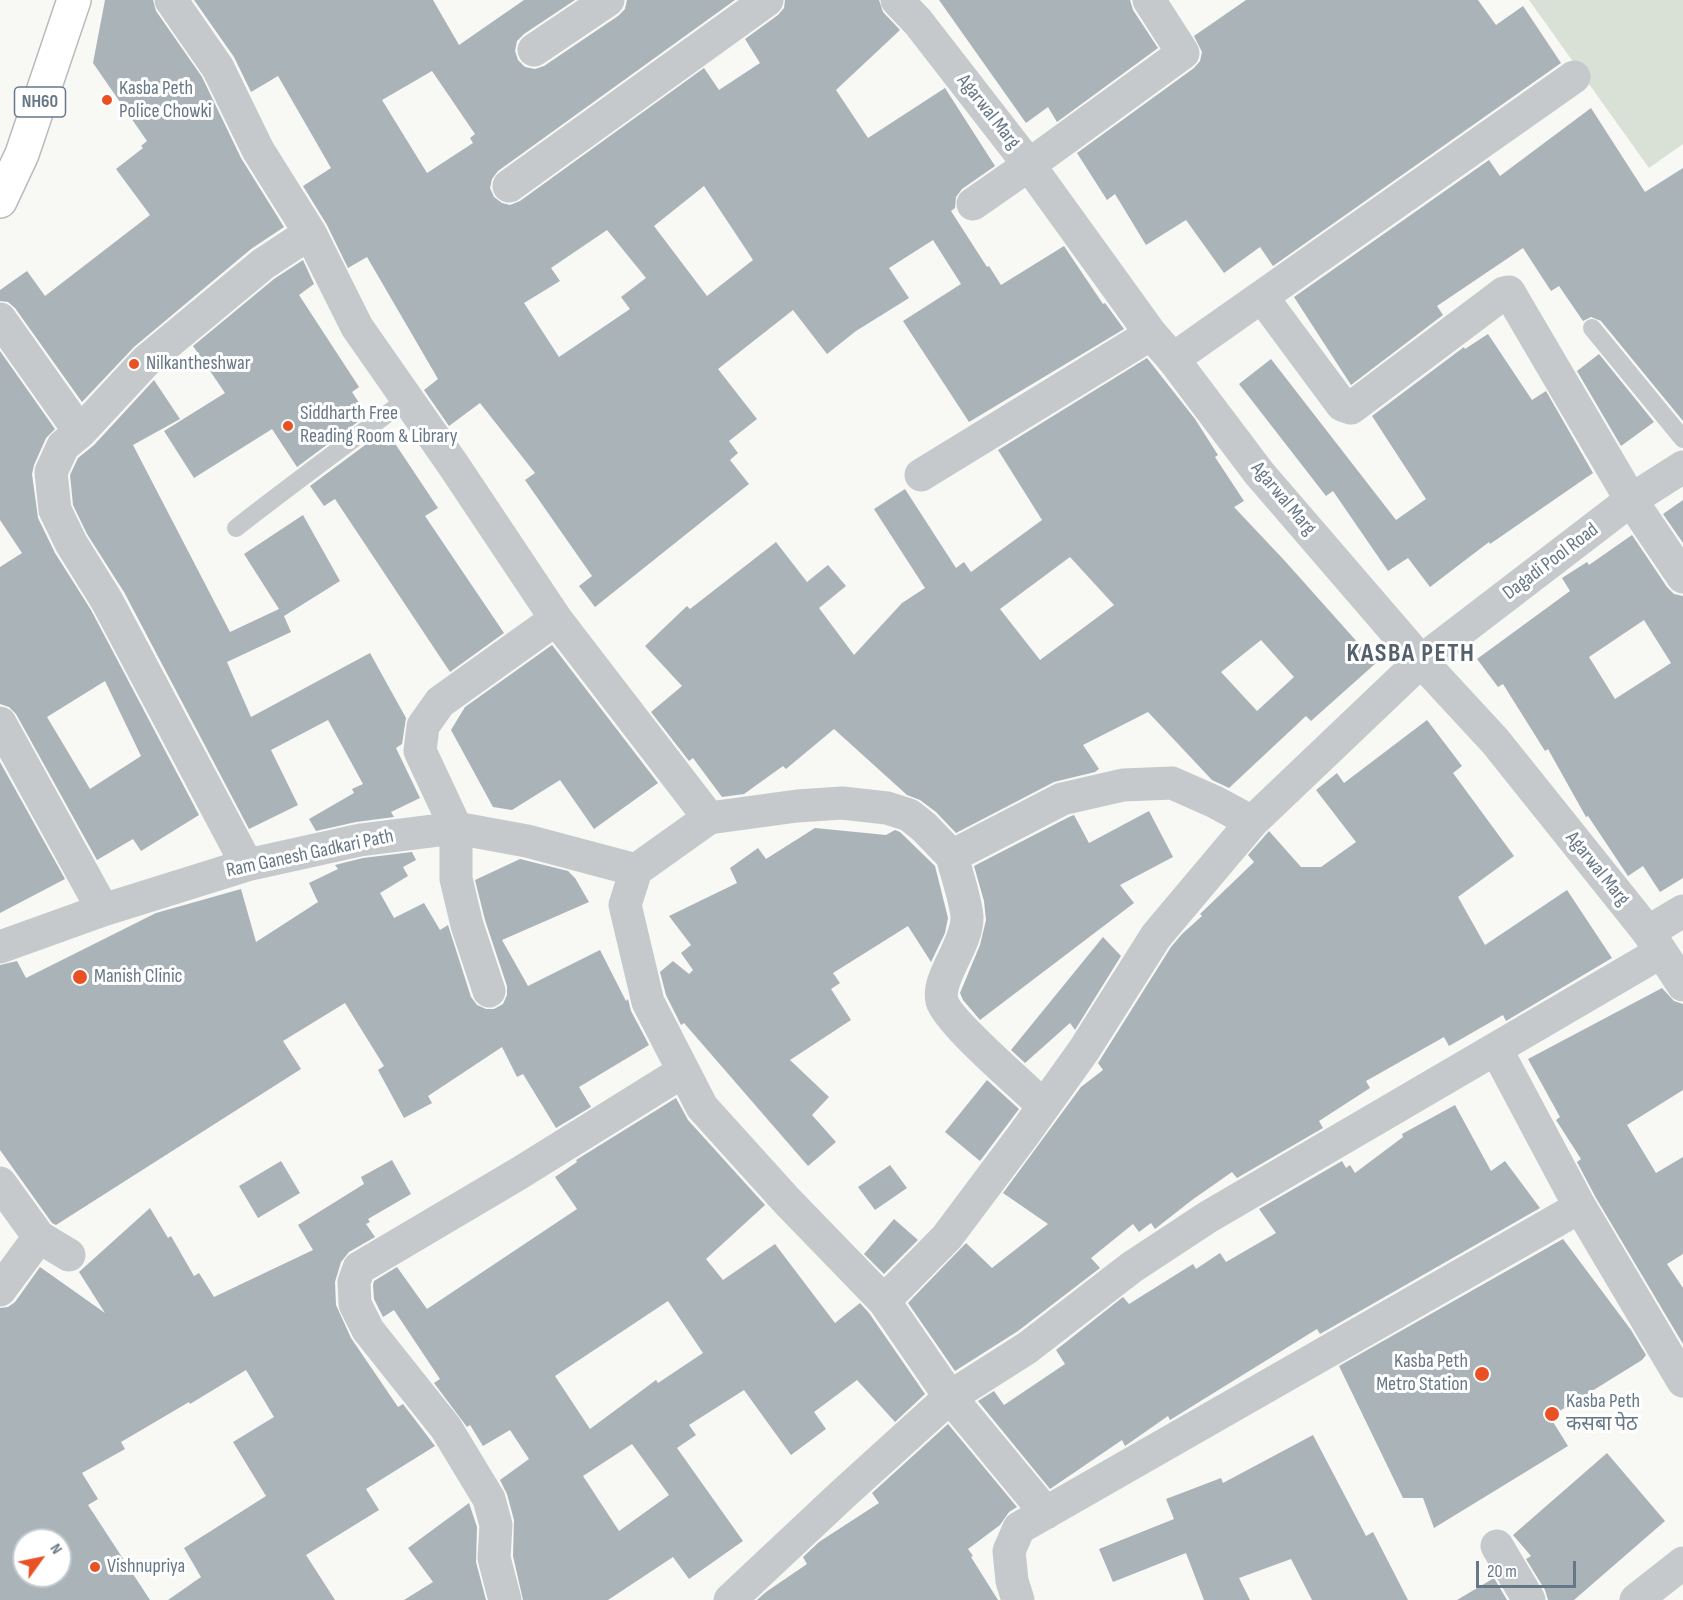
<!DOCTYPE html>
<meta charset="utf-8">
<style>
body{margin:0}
#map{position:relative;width:1683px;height:1600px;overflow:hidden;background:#f8f8f5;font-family:"Sofia Sans Condensed",sans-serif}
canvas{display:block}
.north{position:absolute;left:12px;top:1528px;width:60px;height:60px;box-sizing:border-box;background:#fff;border:2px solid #c2c9cf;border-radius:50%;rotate:57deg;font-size:16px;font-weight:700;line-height:24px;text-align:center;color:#667887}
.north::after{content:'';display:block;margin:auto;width:21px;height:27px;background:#e95124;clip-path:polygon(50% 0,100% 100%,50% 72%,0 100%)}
.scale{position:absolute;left:1476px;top:1561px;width:100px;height:27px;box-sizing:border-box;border:3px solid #667887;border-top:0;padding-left:8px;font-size:18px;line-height:21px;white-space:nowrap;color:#667887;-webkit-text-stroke:4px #fff;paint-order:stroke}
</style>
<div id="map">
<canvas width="1683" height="1600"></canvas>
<div class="north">N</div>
<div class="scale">20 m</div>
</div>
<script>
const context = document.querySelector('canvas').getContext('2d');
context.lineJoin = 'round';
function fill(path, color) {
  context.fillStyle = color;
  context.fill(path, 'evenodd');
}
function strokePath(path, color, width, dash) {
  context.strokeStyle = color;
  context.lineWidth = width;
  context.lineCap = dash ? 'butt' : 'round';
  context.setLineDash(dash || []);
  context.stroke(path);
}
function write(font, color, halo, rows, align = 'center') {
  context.font = font + ' "Sofia Sans Condensed","Noto Sans Devanagari",sans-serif';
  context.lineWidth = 6;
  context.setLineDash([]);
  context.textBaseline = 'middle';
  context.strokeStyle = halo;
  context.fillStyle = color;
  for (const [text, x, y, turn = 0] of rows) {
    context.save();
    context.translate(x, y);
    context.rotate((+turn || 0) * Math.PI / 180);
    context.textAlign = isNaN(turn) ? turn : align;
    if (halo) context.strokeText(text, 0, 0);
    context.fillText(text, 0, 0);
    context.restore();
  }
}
fill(new Path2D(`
 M1529,0H1683V144L1649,168Z`), '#d9e0d6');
fill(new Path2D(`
 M105,0H153L156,11L202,77L241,158L284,227L251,249L134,347L82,402L15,308L8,302L0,301V290L27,271L45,296L150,215L116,169L143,148L141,146L147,141L93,63Z
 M194,0H433L459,45L524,0H575L524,34L517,41L515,51L518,60L525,67L535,69L544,66L618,16L625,9L627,0H735L498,171L492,179L490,188L494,197L502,203L510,205L520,201L704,68L719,90L760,63L745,39L778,15L784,8L785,0H879L883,12L900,30L836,90L868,138L945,88L995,166L962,189L956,197L955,208L951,211L987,267L989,266L1001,285L1064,246L1103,304L1105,303L1124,329L969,422L903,321L961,284L933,240L889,268L909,298L856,331L827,354L793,310L718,369L757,419L729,441L738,453L730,460L749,484L595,607L579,586L592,576L525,480L535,473L480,403L449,426L424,390L438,379L367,257L348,268L327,225L303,186L331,168L278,76L251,92L234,57ZM432,71L475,134L470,138L473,143L427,173L382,100ZM704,186L753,260L707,296L654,226ZM607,230L646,278L621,297L630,309L559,357L524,303L560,281L551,268Z
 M939,0H1130L1133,10L1158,48L1057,122L1048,107L1026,123Z
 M1246,0H1478L1496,25L1523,6L1561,63L1273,266L1260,247L1224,273L1186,220L1146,245L1115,194L1107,200L1077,153L1194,68L1200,61L1202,52L1194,36Z
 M1591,108L1645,192L1683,168V421L1601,321L1591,317L1583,321L1559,286L1551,291L1523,248L1437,306L1443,315L1351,385L1294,297L1489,160L1500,176Z
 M303,260L314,284L299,295L359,387L352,392L367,415L297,467L272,429L194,478L164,431L225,393L193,346L274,279Z
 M1488,334L1532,400L1546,391L1593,473L1490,544L1489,542L1430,587L1408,558L1388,571L1333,491L1326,496L1239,384L1271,359L1396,520L1426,499L1372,416L1464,347L1465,349Z
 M0,351L55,429L46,438L34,465L32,474L38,518L55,553L91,610L199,815L141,851L133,839L97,860L16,714L9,707L0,704V567L22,553L0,520ZM105,681L141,756L90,789L47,717Z
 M1599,354L1654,422L1621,446L1577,371Z
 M1147,358L1195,419L1218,455L1215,457L1244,501L1234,507L1284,560L1376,663L1311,721L1306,716L1229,788L1212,780L1148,712L1083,745L1099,769L1095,772L1054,782L956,833L936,812L920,800L907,795L834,729L786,769L783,766L744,794L722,797L693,758L689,761L651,712L682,686L645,646L687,606L690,609L776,542L807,582L828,565L846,586L819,608L854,655L902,603L925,588L874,509L905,489L956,568L964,562L971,572L1042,520L998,450ZM1070,557L1114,605L1040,660L1000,609ZM1261,640L1294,677L1257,711L1221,672Z
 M154,380L180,419L133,445L230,632L279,609L244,554L303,515L340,581L284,616L291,632L227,662L251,717L370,653L406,718L402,744L396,748L420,798L391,812L394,817L356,822L316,831L309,819L354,793L352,789L363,784L328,720L271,750L298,805L249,829L124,592L87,534L73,505L70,475L78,458L94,445Z
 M380,434L388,446L394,442L438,508L425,516L504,633L450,672L335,499L324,506L310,486Z
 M1683,500V543L1663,514Z
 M1632,535L1667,587L1674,594L1683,596V878L1660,892L1643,866L1628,876L1588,816L1586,817L1548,749L1545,751L1503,684L1498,687L1477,659L1570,591L1562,578L1587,562L1589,565ZM1644,620L1671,663L1615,699L1589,657Z
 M552,645L658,783L594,829L560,780L512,810L493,807L451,730L465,707Z
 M1427,720L1462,766L1453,773L1514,856L1458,897L1485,945L1567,890L1612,958L1506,1021L1503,1015L1449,1046L1444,1037L1366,1081L1370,1088L1319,1121L1323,1128L1237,1178L1232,1172L1192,1200L1155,1229L1151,1223L1139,1232L1133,1224L1091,1258L1100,1268L1018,1331L955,1371L908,1303L966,1243L992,1268L1048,1224L1003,1193L1081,1087L1103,1070L1098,1063L1171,947L1182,934L1202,916L1200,914L1254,862L1248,855L1269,831L1301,867H1321L1356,842L1316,790L1337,773L1344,783Z
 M0,762L65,879L0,913Z
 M1149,811L1173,857L1120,885L1134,903L980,1020L963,1000L960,993L980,945L986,920L984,901L974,866L1069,817L1074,815L1089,843Z
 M815,828L886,835L895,830L900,832L935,866L948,918L945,933L931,962L908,926L833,973L840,983L831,989L851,1020L790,1060L829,1097L812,1115L836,1142L808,1166L684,1023L681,1025L666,995L660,972L673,961L689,974L693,970L681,953L691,945L669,916L737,883L730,868L758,848L766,859Z
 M412,852L416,860L403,867L408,876L380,893L394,918L424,903L440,930L448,925L471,997L477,1005L486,1009H494L503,1004L507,995V986L485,920L475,880L520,859L568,871L575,878L589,902L502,940L528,986L600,950L626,1001L628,999L631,1011L649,1045L579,1087L591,1107L556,1128L523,1074L517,1077L502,1047L428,1096L432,1103L404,1118L378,1070L384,1066L345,1003L283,1041L301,1069L56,1225L52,1223L0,1150V965L17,961L26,978L156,913L241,889L256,942L318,902L309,883L338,869L335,865L363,858Z
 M1103,937L1121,956L1075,1030L1070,1023L1025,1063L1011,1050Z
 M1662,988L1674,1001L1683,1004V1090L1627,1125L1656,1173L1683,1157V1254L1667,1264L1683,1288V1344L1596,1198L1577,1162L1581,1159L1556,1120L1560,1117L1528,1059Z
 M987,1080L1019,1109L980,1161L945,1132Z
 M676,1098L688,1120L765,1205L706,1259L723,1280L775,1244L835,1323L860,1303L869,1313L925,1394L895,1422L857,1380L814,1412L826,1429L791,1455L744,1390L689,1425L696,1435L677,1448L743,1541L689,1579L673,1557L608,1600H523L513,1556L514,1520L507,1494L500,1480L529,1459L510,1430L483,1446L470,1425L467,1427L434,1383L440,1379L394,1310L383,1317L374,1299L373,1285L374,1281L397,1267L427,1309L577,1209L555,1177L577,1162L576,1160ZM668,1301L703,1353L658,1383L656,1380L590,1429L555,1376ZM632,1444L669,1495L619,1531L583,1476Z
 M1455,1105L1491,1171L1505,1161L1540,1208L1320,1334L1317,1329L1170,1420L1168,1416L1125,1446L1122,1440L1050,1489L978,1401L994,1391L1004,1405L1065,1364L1056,1350L1123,1297L1129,1304L1193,1264L1196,1269L1220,1253L1226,1262L1276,1233L1259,1209L1342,1161L1346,1168L1350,1165L1355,1173L1403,1137L1402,1134Z
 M392,1160L411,1194L368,1219L370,1222L366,1224L375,1237L349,1252L341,1262L335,1282L336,1305L351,1338L398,1407L403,1404L435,1446L366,1489L379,1510L306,1555L335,1600H168L201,1577L184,1548L266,1496L233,1442L274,1417L246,1370L190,1404L189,1402L121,1442L125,1449L82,1473L98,1499L88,1505L150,1600H0V1308L8,1307L15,1302L40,1267L105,1313L79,1272L150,1208L168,1238L171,1236L194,1276L199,1273L214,1297L313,1250L298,1225L364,1184L361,1177ZM24,1540H60V1576H24Z
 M281,1161L300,1193L258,1218L239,1186Z
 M890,1165L907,1188L875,1210L858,1187Z
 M894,1219L918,1240L884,1274L864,1254Z
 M1563,1239L1631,1330L1646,1355L1642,1360L1550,1417L1568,1446L1434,1528L1423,1498H1403L1339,1366Z
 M948,1424L1017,1507L1009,1512L1000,1525L968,1549L973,1556L971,1557L998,1600H757L766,1592L807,1564L803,1557L819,1542L879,1503L872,1493Z
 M1313,1435L1366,1536L1373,1532L1408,1600H1312L1291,1559L1239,1578L1250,1600H1204L1186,1553L1113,1582L1099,1549L1174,1519L1166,1499L1221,1478L1223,1483Z
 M1607,1453L1665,1521L1574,1600H1548L1545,1590L1526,1559L1531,1556L1513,1535Z
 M469,1503L477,1527L476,1562L486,1600H404L433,1582L408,1548Z
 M1494,1578L1507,1600H1457Z`), '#aab3b8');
const trunk = new Path2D(`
 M0,201L22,154L74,0`);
strokePath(trunk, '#b8bbbe', 36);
strokePath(new Path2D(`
 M1592,328L1683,439
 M236,528C292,484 350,442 407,399`), '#c5c9cc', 18);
strokePath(new Path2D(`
 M171,0L218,68L258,150L310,233L357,327L454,466L556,619L709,818
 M534,50L608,0
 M509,186L767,0
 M973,204L1029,165L1183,53L1149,0
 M1262,297L1342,405L1351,408L1504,293L1509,292L1631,500L1683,577
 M0,319L80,432
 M1173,359L1574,77
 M921,475L1151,334
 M0,723L103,910
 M952,856C956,872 967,904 967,918C967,946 936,978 942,1001C947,1021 1025,1088 1044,1106
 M247,865L107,601L71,543L55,510L51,472L63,446L80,432L146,361L263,264L310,233
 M636,870L625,905L648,1002L702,1107L788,1202L884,1301L950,1397L1046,1513
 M1648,932L1683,911
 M0,947L103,910L247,865L360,840L456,828L527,841L636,870L709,818L797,806L842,803L887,808L909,815L924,827L952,856L1062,799L1123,785L1172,783L1215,802L1252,822
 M489,991L467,925L456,879V828L420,751L423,726L440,702L556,619
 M1496,1049L1580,1207L1683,1381
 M0,1183L39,1237
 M0,1290L39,1237L69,1255
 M884,1301L947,1237L1024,1134L1084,1050L1156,936L1252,822L1421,661L1631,500L1683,467
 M1497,1546L1529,1600
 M505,1600L494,1558L496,1525L489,1499L446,1428L368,1330L355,1304L354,1282L359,1268L518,1174L682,1072
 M730,1600L843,1494L950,1397L1027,1348L1132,1267L1208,1217L1661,952
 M1018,1600L1012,1581L1009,1551L1019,1528L1580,1207`), '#c5c9cc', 33);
strokePath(new Path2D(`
 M897,0L918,22L1029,165L1151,334L1173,359L1259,473L1421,661L1495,741L1648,932L1683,985
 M1636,1600L1683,1563`), '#c5c9cc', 33);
strokePath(trunk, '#fff', 33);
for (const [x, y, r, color] of [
 [107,100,6,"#e95124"],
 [134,364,6,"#e95124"],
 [288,426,6,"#e95124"],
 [80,977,8,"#e95124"],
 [1482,1374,8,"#e95124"],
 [1552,1414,8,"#e95124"],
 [95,1567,6,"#e95124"]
]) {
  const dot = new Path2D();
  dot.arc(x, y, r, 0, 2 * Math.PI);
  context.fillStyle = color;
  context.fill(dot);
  strokePath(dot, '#fff', 2);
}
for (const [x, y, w] of [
 [40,102,51]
]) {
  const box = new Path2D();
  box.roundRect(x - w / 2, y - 15, w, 30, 4.5);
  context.fillStyle = '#fff';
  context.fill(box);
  strokePath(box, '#667887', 1.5);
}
write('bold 18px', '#667887', null, [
 ["NH60",40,102]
]);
write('20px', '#667887', '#fff', [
 ["Kasba Peth",119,89],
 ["Police Chowki",119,112],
 ["Nilkantheshwar",146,364],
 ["Siddharth Free",300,414],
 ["Reading Room & Library",300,437],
 ["Manish Clinic",94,977],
 ["Kasba Peth",1468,1362,"right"],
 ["Metro Station",1468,1385,"right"],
 ["Kasba Peth",1566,1402],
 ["कसबा पेठ",1566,1425],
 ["Vishnupriya",107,1567]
], 'left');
write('20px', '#667887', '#fff', [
 ["Agarwal Marg",988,112,52],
 ["Agarwal Marg",1283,499,50],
 ["Dagadi Pool Road",1551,562,-37],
 ["Ram Ganesh Gadkari Path",310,854,-12],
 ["Agarwal Marg",1597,869,51]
]);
context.letterSpacing = '1.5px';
write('bold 26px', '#54616c', '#fff', [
 ["KASBA PETH",1411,654]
]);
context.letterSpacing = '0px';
</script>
